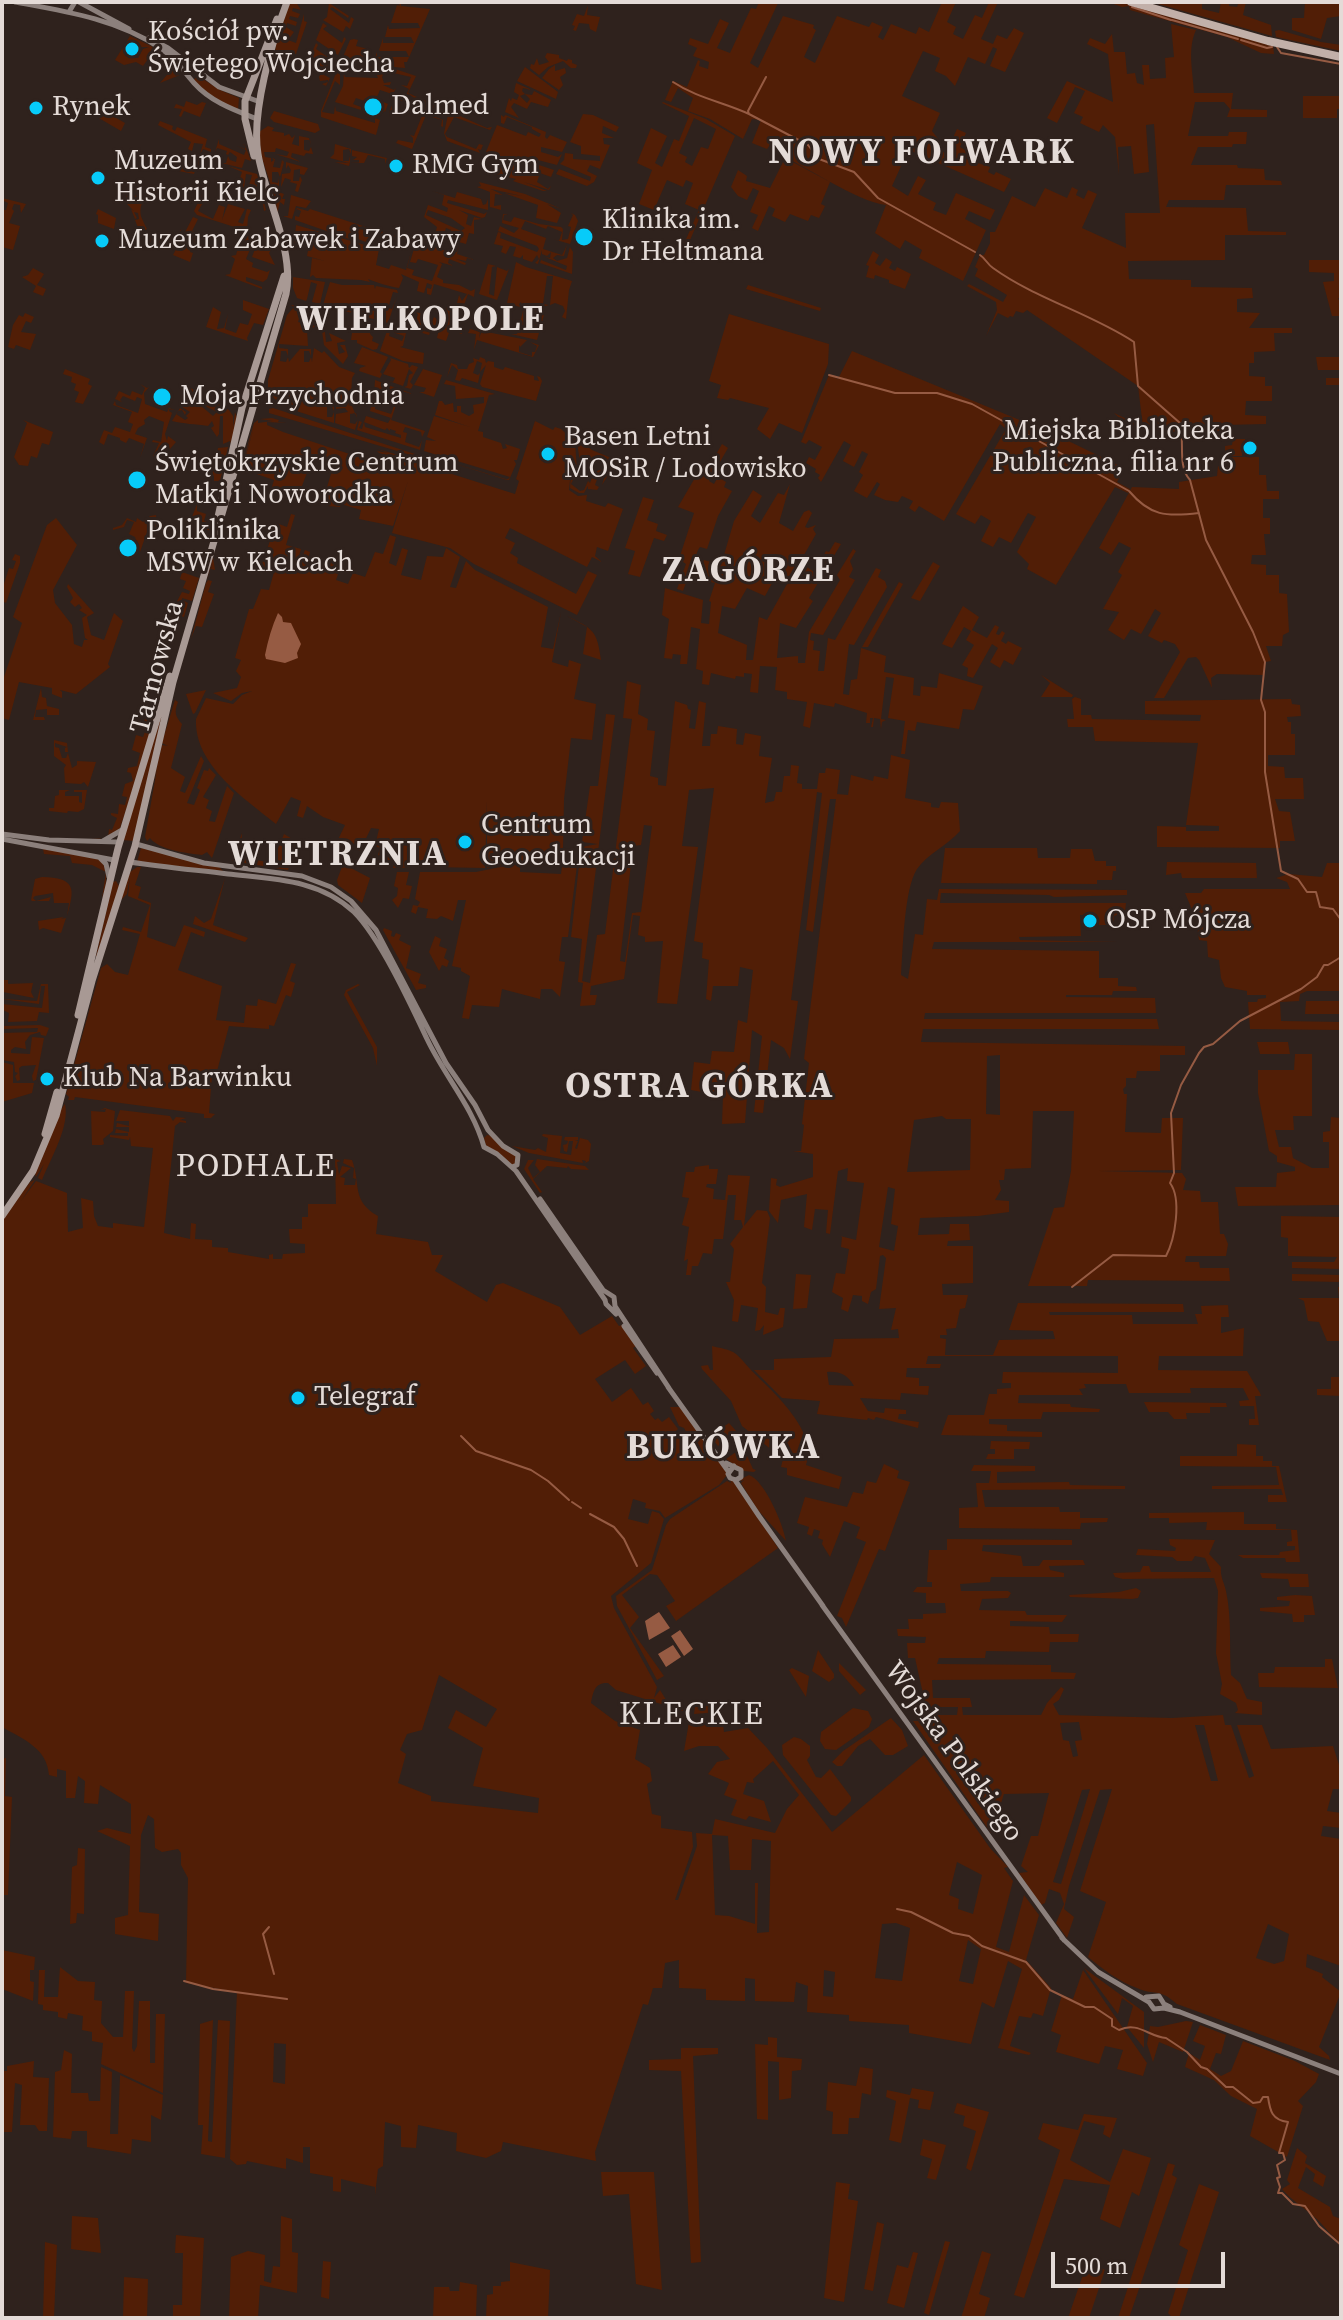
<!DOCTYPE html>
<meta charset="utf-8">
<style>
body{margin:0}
#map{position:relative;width:1343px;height:2320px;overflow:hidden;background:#2f221d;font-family:"Source Serif 4",serif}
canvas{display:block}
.frame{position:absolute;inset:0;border:4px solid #e4dbd7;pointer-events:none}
.scale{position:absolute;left:1051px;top:2252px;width:174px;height:36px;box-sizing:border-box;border:4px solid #e4dbd7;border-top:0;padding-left:10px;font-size:24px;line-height:28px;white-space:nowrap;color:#e4dbd7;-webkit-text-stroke:6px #2f221d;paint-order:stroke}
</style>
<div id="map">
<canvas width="1343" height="2320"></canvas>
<div class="frame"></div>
<div class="scale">500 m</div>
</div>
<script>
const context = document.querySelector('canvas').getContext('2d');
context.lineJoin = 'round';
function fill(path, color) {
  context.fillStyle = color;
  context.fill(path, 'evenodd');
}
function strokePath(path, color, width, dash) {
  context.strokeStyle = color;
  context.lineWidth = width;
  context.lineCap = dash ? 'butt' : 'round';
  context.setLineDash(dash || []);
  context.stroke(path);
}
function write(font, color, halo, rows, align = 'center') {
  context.font = font + ' "Source Serif 4",serif';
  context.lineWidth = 6;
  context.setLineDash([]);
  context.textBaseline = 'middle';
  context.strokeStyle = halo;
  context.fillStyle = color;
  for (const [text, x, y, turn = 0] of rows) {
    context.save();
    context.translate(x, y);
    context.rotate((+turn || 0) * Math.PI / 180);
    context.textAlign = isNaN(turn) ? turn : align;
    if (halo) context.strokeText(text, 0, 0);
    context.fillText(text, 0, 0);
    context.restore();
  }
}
fill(new Path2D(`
 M290,2H296L301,10L293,8L292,11L300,14L298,18L290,16L289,19L297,22L296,26L287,23L286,27L294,32L288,40L296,43L304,14V21L307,22L296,54L293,53L289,63L286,61L289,51L284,50L279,61L283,63H279L277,68L273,67L276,45Z
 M398,2H401V6L430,9L407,62H404L405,68L372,65L377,52V57H409L406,51H380L379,50L383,38V43H414L411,37H385L388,25L389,29L420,28L418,23H391L397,5L400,6Z
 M759,2L778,3L750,63L758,68L783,16L814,25L813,28L816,30L804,57L815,63L837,16L869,27L872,22L883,27L878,37L883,40L891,24L916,34L919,27L929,32L942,2H956L947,22L956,27L953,34L963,39L975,15L982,18L989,2H998L981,39L993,44L997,35L1007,39L1014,28L1024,33L1005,72L990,66L997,49L993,47L985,64L968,57L955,86L946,76L935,71L940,58L923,51L902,96L940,113L932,131L939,140L936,149L946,153L957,129L966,133L960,147L968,152L966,159L990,167L988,172L994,175L996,172L1011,179L1004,192L909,150L907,153L892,186L908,196L918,176L926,180L918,194L936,203L933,210L946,215L956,193L995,210L990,220L969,211L965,219L986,230L963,281L919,258L922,250L905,240L900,249L875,233L886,205C857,202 801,163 771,150L770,145L767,149L752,143L761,120L752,119L743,139L710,119L688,111L693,98L678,88L671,102L665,100L673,81L687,87L698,60L700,61L699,66L708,69L709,62L693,56L697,48L688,44L690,38L708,44L720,19L729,23L717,48L730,53L751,8L756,9Z
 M1108,2H1122L1268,44L1273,45L1274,54L1261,53L1227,37L1130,10L1129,6L1122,7Z
 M1151,2H1202V9L1219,13L1221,2H1229V6L1237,7L1239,2H1246L1243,15L1271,25L1272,36Z
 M1305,2H1341V16L1327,18L1321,39L1292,30V18H1304Z
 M329,3L349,16L348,18L332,7L330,9L349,23L351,17L354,19L350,29L346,26L343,32L323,20L327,17Z
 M588,5L587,15L600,17L596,32L590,29L589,24L579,23L576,31L573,30L575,26L572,25L577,14L584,16Z
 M323,23L327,26L323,29L342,43L344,37L346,39L338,55L316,40Z
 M1171,24L1196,30C1187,50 1193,71 1194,93H1233L1231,109L1267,110V117H1227L1230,109L1224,102H1195L1188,136H1228L1229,132H1247L1246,144H1233L1232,147H1198L1191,165H1237L1238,168L1264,169L1265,180L1281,181L1282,185H1226L1224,200H1169L1166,207L1246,208L1248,231L1286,232V235H1225V260L1128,261L1129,279L1191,280V287L1252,288L1253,298L1237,299V312L1260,313L1249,328H1292V333H1274L1275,351L1254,352V363H1249V376L1265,377V386H1272V401H1246L1245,415L1266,416V424L1222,425L1221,431C1189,431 1138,438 1114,413L1143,427L1138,386L1027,310L1023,313L1016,311L1013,317L1010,316L1008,318L998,313L986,336L997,310L996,302L967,286L969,284L1003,302L1007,295L975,276L978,269L975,267L980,255H984L990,243V232H995L1012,196L1035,207L1045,188L1067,198L1072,187L1078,190L1076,195L1084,199L1088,190L1097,194L1082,228L1126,248L1125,213H1160L1154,124L1146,125L1149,172L1134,174L1131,146L1118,147L1119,175L1115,137L1103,125L1099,132L1080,123L1083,117L1074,113L1085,91L1075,87L1057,123L1047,118L1067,81L1113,102L1108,54L1087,44L1090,38L1105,44L1112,34L1114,52H1125L1127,74L1135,73L1137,83L1144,85L1142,65H1149L1150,79L1166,78L1165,58L1174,57Z
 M1279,30L1321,42L1341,45V51L1276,37L1275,31Z
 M130,36L151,46L172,63L173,68L175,67L178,70L175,76L180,75L160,83L172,69V65L164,59L160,64L148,59L143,66L136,62L124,65L115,60ZM134,41L142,47H149L143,49L138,58H129L123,47L126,42Z
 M354,39L358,40L356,46L368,49L366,58L370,62L343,57L350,40Z
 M316,43L318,45L316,49L335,62L338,58L333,71L327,69L324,75L330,78L326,86L322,84L328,82V80L320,81L319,77L324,67L318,65L319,60L310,57Z
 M547,53L559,55V58L567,61L568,59L572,60V63L577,65L576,68H571L563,61L548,67L539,75L530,68L531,64L534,65L537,58L539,65L549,62L545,57Z
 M555,65V71L565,68L566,73L560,77L563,85L559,90L542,78L549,69Z
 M389,67L416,76L408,93L487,128L492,127L490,130L454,117L445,134L447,137L476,149L479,144L483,145L481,150L478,149L480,153L447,141L444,133L448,115L432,107L428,114L443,120V127L441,126L442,120L426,115L412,149L396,143L398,140L413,143V138L410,135L414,136L425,108L410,102L416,103L417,100L409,94L406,97L399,94L397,98L405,102L397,99L392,110L395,113H389L397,92L406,95L409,89L401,85L407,86L411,77L385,71L382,77L384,83L391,82L390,85H383L394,90L396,88L391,98L392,94L380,90L376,99L388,104L385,112L384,110V112L374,111H377L380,102L373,99L376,105L356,98L353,104L361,107V110L335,102L343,86L344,72L345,77L378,78L376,73L378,72L344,68Z
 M525,67L558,92L556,99L517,81Z
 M338,68L340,70V85L335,81L322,112L334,114L335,106L336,111L375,123V118L380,120L376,135L321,117V111Z
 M198,76L220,90L239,98L238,110L212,97L193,80Z
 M516,83L532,90L523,88L522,91L525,94L520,96L527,103L530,99L525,94L532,95L534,91L551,100L548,107L531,102L527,109L514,103L511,107L519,118L505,112L509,98L511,101L512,98L517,100L519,95L514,92Z
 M1303,96H1341V109H1337V118H1303Z
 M114,101L111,115L125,123L121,131L92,114L94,109L106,113L109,102Z
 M186,101L197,105L202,102L206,103L200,117L184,111L181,117L179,116L182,109L174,108L176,104L184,107Z
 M663,102L706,119L735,136L687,247L683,246L699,210L685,204L693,183L686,180L683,187L667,180L654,210L639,204L652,170L637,163L651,128L667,136L655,163L662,167L674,139L679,141L689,116L662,103ZM694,118L716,129L708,149L701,147L692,166L685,162L687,157L679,153Z
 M274,111L318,124L320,130L315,133L274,122L270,118Z
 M583,114L593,115L619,127L616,132L603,126L602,133L614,138H603L604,144L610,145L600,169L590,165L587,171L597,176L594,182L587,186L556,174L559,169L590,181L591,177L560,164L564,160L565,153L573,154V159L600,161V156L581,154V146L570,142Z
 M501,115L504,117L505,115L546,132L545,137L547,139L550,135L567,142L562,152L541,147V152L558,157L562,154L557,165L534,159L533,163L554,170L551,177L540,173L537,182L548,189L551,186L549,190L524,182L547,191H543L513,181L516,179L491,173H494L498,160L503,165L507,161L486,152L497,125L526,136L528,132L539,137L541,134L532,129V127L507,117L504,124L501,123Z
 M160,121L173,126L172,129L175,131L177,127L207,139L205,147L211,149V152L203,149L200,154L203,144L194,143L192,151L188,149L191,142L158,125Z
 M268,126L274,128L272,131L284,133V136L289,134L292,138L295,135L292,144L299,146V136L309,138L311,145L310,140H304V150L309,151L311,147L313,154L306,153L304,156L292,153L291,157L301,162L275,154L287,156L289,152L276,148L275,152H264L265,157L271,158V162L274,160L272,158L275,159L273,167L280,168L282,160L284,162L280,177L278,172H272V182L278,183L279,178V187L273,185V190L284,194L282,199H285L284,205L280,202L277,214L276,201L261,155L259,132Z
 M219,139V144L244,155L246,150L237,146L245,149L246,146L242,144L245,145L251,161L245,159L242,168L221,163H226L228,156L230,160L236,162L237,157L230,152L228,155L226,154L227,151L217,148L215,152Z
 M335,144L351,149V154L349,149L343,150V161H349L350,156V162L359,163V160H353L357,157L352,156V150L387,158L385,164V159L368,155L364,163L350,162L349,166L335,162L349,163L330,158L334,154Z
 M785,158L830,182L821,204L825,206L819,218L811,215L808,221L790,214L785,222L772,216L775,209L769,206L758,231L752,228L758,215L750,212L759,191L753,188L747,200L738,196L731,187L738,170L747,176L746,181L770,188Z
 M175,159L196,165L198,160L202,161L200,166L204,167L203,171L196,168L194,174L163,168L160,172L165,161L179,169L181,163Z
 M286,162L308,168L304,175L300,174V169L294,170L293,181H299L300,176L302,180L298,192L295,191L297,184L290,182L291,180L285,178L281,187L282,174L290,173L291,170L288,165L286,169Z
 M228,166L257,174L266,210L264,211L261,192L248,189L252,175L246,174L244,188L237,187L242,172Z
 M479,182L525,194L562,209L547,204L561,213L557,223L536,218L538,205L504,193L522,196L491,189L503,195L495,194L494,206L501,205V210L490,207V192L477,187L481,186Z
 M432,191L455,198L457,192L481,199L483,205L486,204L488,199V210L448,200L447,203L484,214L487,212L485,217L482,218L459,210L468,215L466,224L471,226L474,217L482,219L474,220V234L469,233L466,244L448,239L451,230L446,228L443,237L430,233L435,234L437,227L424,217L428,205L447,212L448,208L442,205L444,195ZM428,210L451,218L465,228L461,231L426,215Z
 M127,194L138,196L142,203C138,215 142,218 147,229L141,232L147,231L159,241L169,243L167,241L182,229L170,245L169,249L162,250L141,236L135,220L139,219L138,213L134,212L137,218L135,219L131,209L134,211L126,203L127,199L125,200Z
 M202,194L210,197L208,204L205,199L198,211L213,219L219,205L225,207L222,220L228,204L245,209L238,222L243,224L247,209L251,210L248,217L247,231L197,215L194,211Z
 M291,195L311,201L306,208L296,206L292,219L283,216H288Z
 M2,198L26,204L21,213L20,205L14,204L12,209L14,211L9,223L20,226L13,250L2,247V210H6L8,203L2,200Z
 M297,208L308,211L310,209L363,226L354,228L353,233L356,235L358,229L364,230V226L413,241L416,232H418L417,242L450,252L453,243L449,241L455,243L452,247L454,252H457L459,245L457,254L475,260L467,258L466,261L456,259L466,263L465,265L449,259L448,263L454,266L439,262L442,264L437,277L443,280V283L459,285L471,291L475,289L474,297L468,294L464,305L457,303L459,295L462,301L467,294L434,284L431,295L427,294V288L431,289L432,285L427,283L424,293L417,291L419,282L401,274L403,278L399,288C387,286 378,283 368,279L370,282L361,280L316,278L313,275L310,277L312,258L325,261L307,256L309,245L304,247L301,242L294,245L296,225L379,249L376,265L389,269L391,265L406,270L413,245L407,268L414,270L412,275L432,281L438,265L418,259L416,263L410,262L416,242L378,233L373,235L371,244L358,239L355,241L295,220V216L299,217L301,211L297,209L295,212Z
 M98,209L116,218L114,229L98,223V215L96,214Z
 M571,213L575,215L578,221L570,244L553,239L559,241L562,232L548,226L546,229L525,221L521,229L546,238L543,249L562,255L567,245L564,256L557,255L553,258L557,261L567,258L570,247L573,252L572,274L540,263L541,260L566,270L567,266L545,257L550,258L551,252L547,256L542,254V250L538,264L535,263L539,259L537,255L532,262L523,259V255L520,258L513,256L516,247L510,246L506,254L501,252L503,246L494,244L498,232L501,233L500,238L537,252L539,249L537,246L498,231L500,226L514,233L519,228L502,223L503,214L508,215H504L503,220L511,222L514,217L539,224L561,227L563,229L562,240L568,239L571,227L568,226L573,215Z
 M193,217L198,219L192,231L200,234L194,245H191L190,252L193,253L190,262L173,255Z
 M243,234L251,237L249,243L243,241L242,244L255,248V244L271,250L269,253L275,265L252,257L255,249L251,247L246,259L253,263L252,267L267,272L270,270L267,279L263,282L246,277V281L262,287V289L225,275L230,274L235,259L231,256L236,255L239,244L236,242H241Z
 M873,251L879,255L875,263L880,266L886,258L892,262L889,268L895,271L897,267L911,274L905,289L889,283V280L875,275L874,279L866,277L869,266L866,265Z
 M1309,260H1341V298H1338L1341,304V316H1332L1323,282L1334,281V273L1309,272Z
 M516,262L526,267L572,281L569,290L566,319L562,317L565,311L563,306L555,303L550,305L553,276H547L543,304L549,305L542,307L540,313L523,308L521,302L519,304L520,307L507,303Z
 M488,264L496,266L492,267L489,294L494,296L497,267L507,271L509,269L497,300L479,294Z
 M33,268L44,274L37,285L46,289L43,296L33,292L36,286L22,277L28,275Z
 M293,277L325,282L320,304L312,302L317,284L311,282L307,299L306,301L297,298L293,288Z
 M330,282L342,285H374L375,289L376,286L397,290L398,293L393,292L388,308L392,309L397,296L388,323L323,305Z
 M748,285L821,308L820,311L746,289Z
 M243,300L269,309L263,325L254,323L247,338L248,341L206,327L213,307L221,312L217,329L224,328L228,314L225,329L236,333L240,323L248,325L252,314L243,310Z
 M448,304V309L462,313L464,309L457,306L469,310L466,323L457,320L455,325L462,330V334L450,330L446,341L437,338L440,324L438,327L433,325L429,335L409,329L410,327H414L418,314L415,312L428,315L423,331L428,332L434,317L437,319L444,316Z
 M291,305H303V312L308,315L310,312L314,314L311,323L300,316L298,322L317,326L307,330L308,346L279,344V348L288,349V356L286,351H281L280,361L286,362L288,357L289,362L300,349H311V356L309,351H304V362H309L311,357L312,362L314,348L322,353L324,351L339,367L355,373L352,378L351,395L349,391H344V401H349V397H352L351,404L347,405L352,406L357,418L356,413L350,414V423L355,424L358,420L355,430L335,423L336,414L348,412L345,408L336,409V407H346L347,405H334V411L332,407H327V417H332L334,412V423C314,416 282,410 268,392V380L287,315L294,307Z
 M521,309L544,315L537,340L511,334H517L523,311Z
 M25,313L34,317L31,323L26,321L21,332L36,334L30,350L16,345L14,349L8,347L13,325L19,315L23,317Z
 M729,314L829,344L828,364L802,433L779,423L770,439L757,429L769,408L730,398L728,400L717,398L721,385L709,381Z
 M356,317L373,322L370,334L373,337L372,341L379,344L377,349L373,350L357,343V340H351L353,326L369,331L371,328L370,325L356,321Z
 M387,326L406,333L403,346L400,347L424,353L423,364L403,361L380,351L387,331L390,332L389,336L402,341L404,336L387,330Z
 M470,329L480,332L479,338L482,331L527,340L520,347L519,345V352L532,356V352H535L537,346L530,342L539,345L533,357L477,340L474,350L476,334L468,333Z
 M322,331L325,332L326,342L332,341L329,333L346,341L337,343L339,354L345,352L340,345H345L348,356L343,364L324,345Z
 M362,347L388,357L380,372L382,374L380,378L359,371L360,368L366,366L354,363Z
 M852,351L1056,435L1124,468L1117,482L1130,489L1128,493L1115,487L1056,585L1027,569L1029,564L1017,552L1036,517L1028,513L1011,543L999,537L993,547L981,541L991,521L981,515L975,524L956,514L1006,429L1000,424L944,521L919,506L915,512L909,508L913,501L902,496L898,502L885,500L874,495L880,484L877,482L867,498L854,491L863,475L859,472L868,454L862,451L854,467L843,461L851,445L844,441L821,482L818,478L820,475L815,472L816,469L806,463L809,457L815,460L822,447L809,440L806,444L801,442L829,375L838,379Z
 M480,357L485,359L486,363L488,361L494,362V367L503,370L505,367L534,376V380L539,381L537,376L540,377L542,381L536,401L482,387L480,384L486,365L480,372L482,363L477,361L473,373L478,375L480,373L478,383L462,378L460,381L455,380L458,370L452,365L447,377L451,363L457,365L458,369H467L469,364L474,362L473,358L479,360Z
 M1316,357H1341V385H1326V378H1340V370H1318Z
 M390,358L408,364L409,368L412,365L418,367L410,382L413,385L411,389L404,387L407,386L409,375L413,373L409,369L403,386L389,381L393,382L395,378L383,374L391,360Z
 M65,369L90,379L88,384L92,386L83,404L75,402L79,392L74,390L76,384L71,382L72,377L63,374Z
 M423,369L442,375L434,397L419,392H424L426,388L414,385Z
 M375,380L396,388L395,392L387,387H382L379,394L385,399L384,403L376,401L375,409L391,414L399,391L397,388L413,394L401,391L391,420L425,431L422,437L421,432L405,427L403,432L407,433L405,442L419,447L422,440L420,450L357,430L359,421L362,422L359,428L362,429L364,422L365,427L401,438V435L395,433L396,431L390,429V431L387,428L385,430L364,422L366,416L388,423L391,418L370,411L374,396Z
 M446,380L495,394L489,395L478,431L483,432V437L501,443L503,449L507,448L505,444L520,449L517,460H514L516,464L509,480L426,455L507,480L510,477L424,451L426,440L436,441L427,437L434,416L470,427L435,415L439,401H442L445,405L453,403L454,412H457V406H461V412L469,416L474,413L473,405L484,403V397L456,399L455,386L444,384Z
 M140,384L147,388L149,387L144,393L145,404L167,412L169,408L175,410L169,409V411L172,413L165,434L167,441L168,436L176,442L170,449L168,444L161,445L157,458L153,456L159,443L152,442L153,440L161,442L164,422L149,416L144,420L145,424L138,428L135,434L147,438L140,458L144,444L129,438L126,443L120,440V438L108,434L104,445L99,442L104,430L112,433L115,427L130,432L133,424L128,422L132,412L113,405L115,401L116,405L138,413L142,399L137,397L135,401L123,396L120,400L122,402L115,399L119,391L130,396L132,391L142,395L145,388Z
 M187,386L229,410L233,416V428L235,412L237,418L231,444L230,441L223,444V416H220L219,434L217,437L211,428L214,426L212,421L208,426C195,424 184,424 172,421L180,408L186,412L185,415L182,410L178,411L176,414L185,420L188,418L186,416L190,412L179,405L182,401L185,403L189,396L213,416L217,412L207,407Z
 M273,408L415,454L414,456L269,413V409Z
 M272,418L279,420L278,422L287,423L267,422V425L283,432L410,474L411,472L401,469L403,464L397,462L398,459L379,453L377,451L388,453L377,449L420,461H413L411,470L414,462L515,494L519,481L516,479L535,421L553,430L555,427L561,429L575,442L577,470H571L569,490L578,496L587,495L586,501L605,507L608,503L623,509L608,551L597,547L595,556L602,562L592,557L587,567L510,528L505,538L515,543L510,553L518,558L517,563L576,594L588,571L597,575L577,615L474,564L450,548L392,533L408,481L393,526L359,519L361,510L341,504L340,507L328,506L324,488L327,487L334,464L313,457L297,499L271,490L274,480L242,469L254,427L240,472L254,423L258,420V423L273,421L260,419Z
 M23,420L53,432L49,445L42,443L37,458L31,456L28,466L19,465L14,457L27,423Z
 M563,430L592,450L616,460L613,465L591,459L588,469L595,472L602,469L610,472L602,485L606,472L600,471L595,485L599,487L597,490L588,489V486L584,493H579L570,488L571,475L575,476L571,484L580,491L584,490L588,481L590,483L592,478L589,476L587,479L582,476L577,442Z
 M1233,439H1245V445H1242V456H1225V446L1232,445Z
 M722,444L728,448L709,481L714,484L718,477L726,482L724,487L732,491L718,516L707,549L700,547L698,550L683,591L677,589L686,564L679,559L694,513L678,507L703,464L709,467Z
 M228,447L220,481H214V476H212L218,448Z
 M1229,457H1259V475H1266L1267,491H1279V499H1263V518H1270V534H1264L1266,555H1252L1251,564L1266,565V575H1279V593L1287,594L1289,632L1283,635L1282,646H1266L1271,661L1265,662L1263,675L1217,674L1211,678L1212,688L1199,660L1196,657L1188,658L1164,698H1154L1180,652L1175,644L1164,640L1162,643L1148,636L1161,613L1155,609L1141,634L1131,629L1124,640L1108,630L1119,612L1103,609L1122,575L1118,572L1131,548L1119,542L1111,555L1099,548L1132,487L1179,489V482L1217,476L1218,466H1229Z
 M790,484L779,523L793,531L804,512L809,510L812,513L805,527L808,528L816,525L813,529L816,534L800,562L814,572L826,551L829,552L835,542L841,544L809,598L813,601L796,628L780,623L777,658L798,656V663H805L809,632L840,580L837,575L853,549L856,551L850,561L853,569L849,577L855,580L823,635L811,633L810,640L814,641L813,650L820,651L818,671H824L828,638L835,640L876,568L881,570L878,577L885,581L887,587L854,645L849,644L843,694L849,695L851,680L857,679L861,648L886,656L884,672L914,678L913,695L920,696L921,686L937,688L939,673L983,686L974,710L963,709L959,729L917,722L915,731L908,730L905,754H901L905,721L888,718L894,678L886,677L881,719L886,720L882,722L881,729L880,719L874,718L873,727H871L873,718H870V723H866L867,713L835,703L834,707L814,703L810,728L803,726L807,702L787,699V692L775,690L777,667L760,666L758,693L750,692L752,674L744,673V677L736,676L735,679L711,673L709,685L702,684L703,671L696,669L700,629L691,627L687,664H680L681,655L673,654L672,659L664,658L669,619L662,615L665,588L703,600L701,623L709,624L711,602L709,601L715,583L705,581L707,572L700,570L704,560L721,565L734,521L753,490L762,496L751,516L760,523L778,493L784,495ZM775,578L787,584L767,620L759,617L753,660H746L747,645L718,633L722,606L735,609L747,588L765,596Z
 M643,497L654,500L647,520L658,524L656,531L667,535L664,541L654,538L640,577L628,574L635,551L625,548Z
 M197,504V511L206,514L204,521L212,524L210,531L204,528L202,534L194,531L196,526L200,525L197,523L198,520L192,517Z
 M291,514L295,515L286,545L301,549L296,566L299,567L305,550L310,552L307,562L330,565L333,557L343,560L336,580L348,584L353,573L365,577L375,552L383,554L390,535L396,537L389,563L396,566L402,548L408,550L401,575L421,580L427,556L443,557L446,548L460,557L450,587L456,588L466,561L475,570L548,607L541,647L553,649L561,612L552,662L568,667L569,660L581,664L574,699L596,704L592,740L571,738L564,799L563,849L516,863L487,868V801L485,868L431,867L435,838L428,867L393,868L396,856L392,854L387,868H381L384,857L378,855L380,848L375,846L379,829L371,828L360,851L356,849L357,846L351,842L344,844L342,848H334L345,825L323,817L307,806L303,818L297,816L301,801L291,797L276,824C244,798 194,765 196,719L206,698L233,704L242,695L252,691L242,693L231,701L213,693L237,688L241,677L236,671L241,660L235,658L249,609H253L261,589L269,590L274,572L261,567L276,523L287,527Z
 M156,515L157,530L147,532L140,552L135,537L129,534L134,522L127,520L124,527L113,530V528L122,525L127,518L136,522L137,518L143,522L150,516Z
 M56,518L77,545L53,590L55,603L72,625L74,644L82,647L84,640H88L85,638L82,618L87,615L79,610L82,608L79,604L75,607L70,602L73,598L67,587L68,584L94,613L87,617L91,635L104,640L114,613L123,621L108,664L110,667L76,694L60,690L62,692V698L52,694V688L19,682L9,720L2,718V683L22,623L13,617L47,525Z
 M15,554L20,556V563L6,603L2,601V590L9,568L13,569L16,561L12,560Z
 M213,557L215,570L211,569L212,563L206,583L208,580L212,581L208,592L214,594L202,627L196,626L191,639Z
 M933,562L940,566L920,601L911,598Z
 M182,572L199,578L192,601L182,598V600L188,603L184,617L175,614L177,608L174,607L182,592L189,594L190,591L183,588L186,581L180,579Z
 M899,582L903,584L868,647H862Z
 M963,606L979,617L972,630L987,638L995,625L999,627L996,634L999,635L1002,631L1005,633L1001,641L1006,644L1008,641L1022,648L1013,665L1004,660L1000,668L990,662L998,648L992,644L973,678L967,676L968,668L962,665L974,645L966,640L971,631L964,627L952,648L942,644Z
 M567,616C594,629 597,631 601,660L583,654L587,627Z
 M1041,675L1073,695L1072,697H1041L1050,683Z
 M627,681L641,685L638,714L648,719L647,730L655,731L650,776L658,778V785L666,786L675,701L687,705L688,709L691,710L689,728L695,729L699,701L706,703L702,746H710L711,734H717L718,726L737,729L736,744L743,745L745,733L761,736L759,756L772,758L765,803L774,801L776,792H782L784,776H790L791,765L799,766L797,783L802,784V789H817L819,773H825L826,768L840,770L837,794L848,795L851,775L873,781L874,776L888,779L891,755L910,760L905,798L931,803V807L939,808L941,802L958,803L960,831C947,846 928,853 917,869C904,889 903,949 901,975L908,979L915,934L923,935L927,899L937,900L939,889L1127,890V895L1054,897L1049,895L941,893L940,903H1126L1125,912H1118L1117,915L1114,916V925H1095L1096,915H1080L1081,936L1019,937L1020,940L1118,942H934L932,949L1099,951V978H1118V986L1136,987L1137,991H1113L1112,995H1066V997L1155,998L1156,1013H925L924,1019H1157L1159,1029H923L921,1042L1185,1046V1055H1160V1071H1137L1136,1078H1126V1086L1123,1089L1124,1094H1127L1125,1132L1161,1133L1162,1118H1183L1181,1170L1099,1171L1182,1173L1186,1179L1183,1190L1200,1191L1201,1202H1218L1220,1234H1224L1228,1244L1226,1256H1186L1185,1262H1199L1200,1268H1229L1230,1281L1088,1280L1087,1286H1028L1054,1208L1064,1207L1071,1171L1074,1111H1033L1031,1168L1005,1169L1004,1180H999L1001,1190L995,1200L1009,1201V1212L978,1216L920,1218L918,1235L949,1234L950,1224H969L970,1240L948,1241L947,1246H973V1283L942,1284L943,1295H968L965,1308L960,1309L956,1328L946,1329L947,1335H940V1338L946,1339L945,1355H993L999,1340L1055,1339L1053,1331L1009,1330L1018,1303L1183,1304L1184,1312H1049L1050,1315H1132L1133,1324H1198L1195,1314H1202L1201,1306L1228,1305L1229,1317H1221V1333L1244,1328L1243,1356H1159L1158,1370L1247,1371L1260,1393L1261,1396H1255L1259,1425H1249V1419H1255L1254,1406H1240L1239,1401L1249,1400L1243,1388H1190L1191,1393H1129L1126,1384H1084L1086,1388L1079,1389L1083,1395H1019L1018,1403L1070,1404L1071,1407L1100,1409L1099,1412H1043L1041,1419H989V1424L1007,1425V1431L1042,1432V1437L941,1435L948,1415H984L989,1394H997V1389L1011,1388V1383H1002L1003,1372L1118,1373V1356H928L926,1364H941L940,1368H907L906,1377L919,1378V1386H929L928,1395L901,1393L900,1400L860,1398L868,1411L884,1413L885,1408L906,1410V1414H899L898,1419L919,1422L918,1428L876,1417L874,1420L868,1418L867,1420L817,1414L820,1401L782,1398L754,1370H774V1359L831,1357L834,1339L899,1338L898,1329L891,1330L896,1308L879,1309L886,1258L883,1255L880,1256L876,1289L871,1292L868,1304L862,1301V1296L853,1295L848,1312L841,1309L843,1298L832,1292L836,1273L845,1274L849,1249L841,1247L842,1237L840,1236L856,1240L864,1183L847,1181L848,1168L838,1171L830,1234L826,1233L828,1210L815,1209L812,1230L804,1227L807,1194L781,1200L778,1223L769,1211L771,1178L777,1179L776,1185L780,1187L813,1177V1154L793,1151H801L804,1125L802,1124L809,1063L804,1059L836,799H830L813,932L806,930L822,793L817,792L791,1000L798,1001L790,1059L784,1048L771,1040L763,1113L754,1112L762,1036L752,1030L745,1123L722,1124L723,1096L691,1090L694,1062L710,1064L712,1051L734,1052L738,1020L747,1023L753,970L740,967L738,986H713L711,1001L706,999L709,960L702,958L703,943L694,941L714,788L689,790L682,846L698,847L677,1004L657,1003L663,941L645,942V937L638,935L640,916L633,915L624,979L591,986L590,995H597L595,1005L580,1006L583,983L578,982L582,939L571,937L581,847L598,844L582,842L590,786H598L606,714L615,715L582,981L590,983L597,935L605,934L632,719L623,718ZM644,825L652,826L641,912L632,913L625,962L620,961L633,846L641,845ZM1000,1055V1115L986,1114L987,1056ZM942,1116L946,1119H971L970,1170L907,1172L914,1120ZM888,1187L895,1189L891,1224L898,1226L894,1251L879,1247ZM827,1372C839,1371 848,1375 854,1386L829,1385Z
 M168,687L135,841L122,840Z
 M41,688L42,697L46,698L47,706L59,709V715H47V709L36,710L35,717H44L45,720H33Z
 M206,690L195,713L193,714L186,694Z
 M175,695L164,736L175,700L178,702C174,712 175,716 182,724L171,768L185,777L180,791L185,793L201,756L204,761L187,803L194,805L200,790L197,788L204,770L208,771L209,768L216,775L203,797L209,800L206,808L212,811L209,821L215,822L227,786L234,793L212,858L207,852L202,855C186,853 159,850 150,838L147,841L145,837L157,769L150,794L162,745L168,746L162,743Z
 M152,697L159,699L147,747L119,831C106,839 96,841 75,840L108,838L109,829L112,830L117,818L111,815V813L118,814L119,804L125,805L127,797L122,796L125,784L133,781L131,773L127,772L128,768L137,766L140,753L132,750L136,735L143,737L146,729L138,726L139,721L144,722L147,712L151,713L155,703L151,701Z
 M1075,697L1081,699V715H1091L1092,719L1200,721L1201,715L1145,714V701L1291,699L1292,704L1300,705L1301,716L1287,717L1288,722H1291V734H1295V755H1268V766L1284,767L1285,778H1303L1304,799H1275L1279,811L1290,812L1295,841H1280V848L1157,847V826L1186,827V831H1219V826L1186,825L1198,743L1095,741L1093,727H1068L1067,719H1074L1072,699Z
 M54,740L67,743L68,752H65V748L67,747L55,743V747L59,748L62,758H66L68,753L72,768L77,765V761L96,762L88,787L84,782L81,784L65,783L64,768L66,765L54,756Z
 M59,790H70L65,792V796H79V802L82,803V792H74V790H87L84,809L78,812L68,811L67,813L49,811V808H54L55,796L59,795Z
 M242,833L241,857L272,863L284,834L299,843L288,870L232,861Z
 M49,848L100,859C108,870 108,881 102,898L106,872L92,865L72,863L70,856L44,854L43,849Z
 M141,848L219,867L223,871L137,862Z
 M945,848H1037L1038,858H1070L1071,849H1092L1095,861H1106V866H1116V871H1113L1112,880H1097V884L941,883Z
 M1167,862L1256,863L1257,878H1182L1181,873L1166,875Z
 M520,863V872L561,874L562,866L577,865L568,937H562L559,961L565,962L560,997L552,989H541L540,999L502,989L499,1007L472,1005L469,1019L462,1018L470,976L461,971V968L452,966L466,900H458L453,921L441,916L437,919L426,918L428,909L418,907L416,914L411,912L413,905L418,906L420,902L415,899L420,872H476Z
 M1327,863H1341V991H1307L1300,994L1299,1001L1280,1002L1281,1021L1341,1022V1030L1250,1029L1248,1002H1257L1258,999L1266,998V995H1247V991L1225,987L1221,978L1219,960L1208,957L1207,941L1199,940L1196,919L1185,893H1201L1204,889H1290L1287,882L1276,878L1289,874L1322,877Z
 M343,864L370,878L362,903L338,885L337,880Z
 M137,867H141L135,885L141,887L138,898L151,903L147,937L175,947L184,925L205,932L204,937L191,932L178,970L222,986L216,1020L244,1023L246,1005L257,1006L258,999L276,1004L291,963L296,964L290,981L295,983L291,997L286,995L274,1026L269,1025V1029L229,1026L216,1075H212L209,1113L215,1114L211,1118H204V1114L75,1097L74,1100H68L69,1097L66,1094L101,968L107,964L115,972L128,975L140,934L122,930L123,927L141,932L150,905L128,896L130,876L127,894L121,900L130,872Z
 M397,872H409L406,885L412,886L409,899L403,898L398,908L392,900L397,896L398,888L394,886Z
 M42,877C76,878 75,888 67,916L69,903H54L53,893L35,896L33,898L36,901L51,897L49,901H32L31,900L35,879Z
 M225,878L213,925L248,938L245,942L193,924L195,916L204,923L211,919Z
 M116,881L119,886L98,959L96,956L113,882Z
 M64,917L61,919L66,918L61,933L43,928L39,930L38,921Z
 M384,928L392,931L391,936L394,937L396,933L401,935L399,940L411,946L406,968L421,974L418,983L426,985V988L416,990L383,930Z
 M435,936L441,939L439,946L447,949L444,958L449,961L447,967L442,965L439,971L429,952Z
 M2,980H8V984L33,983L31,992L34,998L3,992L2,997Z
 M41,984H48L49,1013L39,1012L37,1021L8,1022L9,1013L3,1010V1026L40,1025L49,1028L46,1036L41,1035L40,1032L30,1035L25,1042L26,1049L15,1047L11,1050V1053L30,1054L32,1037L44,1038L36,1080L33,1081L32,1076L36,1065L22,1066L19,1068L20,1080L17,1081L15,1076L18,1073L15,1072L14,1062L2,1060V1033L37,1032L38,1028L2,1029V1004L42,1008L45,986H41L39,1004L2,999L37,1001Z
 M358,984L360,985L347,992L377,1047V1066L373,1048L344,995L346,990Z
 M1306,1001H1341V1014H1305Z
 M1257,1042H1288L1290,1054H1260Z
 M1295,1054H1312V1116H1293L1294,1130H1275L1279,1147H1291L1293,1158L1312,1168H1329V1142H1323V1132L1330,1131L1331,1117L1341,1118V1205L1238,1206L1235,1187H1276L1277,1173L1295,1171V1167L1277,1162V1156L1269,1151L1258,1093V1070H1294Z
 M2,1062L13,1065V1083H34L32,1093L2,1102Z
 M65,1104C70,1126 51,1158 42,1180L38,1178L44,1164L36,1177L35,1173C42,1158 57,1112 65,1104Z
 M105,1108L115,1111L113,1131L103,1139L104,1144L102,1145H92L91,1111L105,1112L106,1109L100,1110Z
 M120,1110L170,1116L173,1121L176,1117L186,1118L180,1120L186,1121V1123L180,1122L175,1126L164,1233L190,1239L191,1223L196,1224L195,1239L212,1240V1247L228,1248V1252L269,1259V1255L273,1254V1259H282L283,1254L305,1253V1244L290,1243L289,1229H302V1217H308V1204H336L335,1159L341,1161L337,1162L339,1175L342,1166L351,1168L340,1177L345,1178L344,1185H355L356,1179L353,1178L354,1168L343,1163L344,1159L352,1160C361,1184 351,1201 378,1216L376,1234L428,1242L432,1255H443L435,1271L487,1302L496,1285L503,1283L560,1307L580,1335L612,1316L619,1326L622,1325L636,1346L633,1348L646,1366L635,1374L625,1360L595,1379L612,1402L631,1388L643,1405L648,1402L654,1411L650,1414L655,1420L658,1418L662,1422L669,1417L678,1429L676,1431L682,1442L686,1441L688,1444L685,1447L694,1461L700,1456L684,1428L679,1426L670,1407H680L725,1467L727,1475L719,1485L665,1518L660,1511L645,1508L646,1503L633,1499L628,1519L648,1524L652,1511L659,1513L664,1519L651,1563L611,1596L614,1608L657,1687L654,1698L660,1690L668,1703L690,1713L616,1690L608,1683C595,1682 593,1692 591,1703L615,1721L640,1730L635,1759L650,1768L652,1781L647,1784L652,1814L661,1816V1828L692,1832L693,1847L675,1900H678L697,1846L696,1833L712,1834L715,1819L775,1833L787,1809L799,1795L773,1761L753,1779L754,1783L747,1782L743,1794L764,1801L771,1822L749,1816L746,1820L731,1815L737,1800L724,1795L729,1783L708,1774L717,1762L730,1759L718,1746H699L684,1751L689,1722L709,1724L719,1720L718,1712L694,1714L695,1707L720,1705L724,1732L748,1728L767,1748L832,1832L924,1755L990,1848L1008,1867L1004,1868L1013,1881L996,1947L1009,1952L1024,1895L1039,1915L1026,1960L1051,1988L1043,2016L1033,2013L1031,2018L1019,2016L1010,2046L1031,2053L1029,2055L998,2048L1022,1969L1008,1961L994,2008L982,2002L971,2044L909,2033V2025L849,2021V2015L807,2012L808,1986L796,1982L794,2002L755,2001V1979L745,1978V2001L706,2000V1989L679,1988V1960L665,1963L662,1988H653L648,2005L643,2004L595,2152L596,2161L503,2142L501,2151L486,2158L456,2151L457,2133L418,2125L416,2148L401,2147V2126L385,2122L383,2166L378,2169L375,2195V2187L341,2179V2192L333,2191V2177L310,2173V2147H303V2163L286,2158V2169L247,2161L246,2164L237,2165L230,2159L237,1992L186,1983L188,1878L181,1865V1853L178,1849L162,1852L155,1848L154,1819L148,1815L141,1835L139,1912L159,1914L158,1941L115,1934V1918L128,1915L130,1846L97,1831L107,1828L131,1834V1804L100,1785L98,1804L84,1803L85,1781L78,1776L75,1798H66V1771L57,1769V1777L49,1775C47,1748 23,1739 2,1727V1219L30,1182L35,1180L21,1201L36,1181L67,1193L68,1232L83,1228L81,1198L93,1201L94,1216L98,1226L113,1228V1223L144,1227L153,1148L131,1146L130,1137L129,1140L110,1137V1135L128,1136V1133H115L116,1129L129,1132V1127H116L117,1123L129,1126V1121H116ZM439,1675L497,1709L486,1727L456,1710L448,1728L483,1748L473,1786L539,1798L538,1813L431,1801V1796L398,1783L406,1754L400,1750L407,1734L422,1730ZM712,1835L728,1836L730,1870H751L752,1839L771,1841L769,1932L757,1933L758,1883H755V1924L729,1916L715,1915ZM957,1862L982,1875L973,1914L958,1909L959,1899L949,1895ZM896,1923L910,1928L902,1981L875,1978L882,1924ZM968,1940L981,1949L973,1984L959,1981ZM824,1970L835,1972L833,1997L823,1996ZM274,2043L286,2044L285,2084L273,2082Z
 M543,1134L562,1136L560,1153L571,1155L573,1141H569L567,1152L564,1151L563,1145L567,1144L568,1141L564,1140L565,1137H578V1140H575L578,1141L575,1148L577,1149L580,1138L588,1140L591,1144L589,1161L585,1163L586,1161L582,1160L583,1163L529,1153L512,1146L535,1150L538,1148L546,1152L548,1138L542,1136Z
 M487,1135L492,1136L516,1156L515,1165H512L499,1153L486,1146L484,1138Z
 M537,1159L585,1166L589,1170L571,1169L568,1166L567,1168L547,1166L533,1179L542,1192L540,1193L524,1169L528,1160H534L528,1168L533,1178L540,1172L535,1165Z
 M709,1165V1169H718L716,1184H707L706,1187L714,1189L713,1199L725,1200L728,1175L750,1176L744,1226L757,1210L767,1211L770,1218L762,1283L766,1287L765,1312L778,1315L780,1308H785L783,1327L763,1335L764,1325L760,1330L755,1331L758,1308L741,1305L738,1322L732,1321L734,1300L726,1282H730L734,1249L730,1244L743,1227L741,1220H734L736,1195H728L723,1239H714L712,1254L703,1253L698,1266H692L691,1275H686L688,1259L684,1261L689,1227L682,1225L689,1198L682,1197L686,1172H694L695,1167Z
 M1281,1216L1341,1217V1269L1292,1268V1262H1334L1337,1257L1288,1256V1238L1281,1237Z
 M796,1274L811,1275L807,1308L793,1309Z
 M1292,1274L1341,1275V1282L1292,1281Z
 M1338,1287H1341V1341H1327L1319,1322L1308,1321L1304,1301L1298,1298H1339Z
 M712,1346C719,1348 730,1349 736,1354C741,1358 747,1366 753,1372C773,1392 819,1432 806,1465L842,1477L839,1489L787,1475V1468L781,1467L783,1459L742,1426L731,1401L702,1369L701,1366L708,1365L710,1370H713Z
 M1331,1377H1341V1396L1317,1395V1389H1331Z
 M1144,1402L1226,1403L1227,1407H1210V1413H1186L1187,1419H1174L1168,1412H1149Z
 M729,1423L737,1432L718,1446L710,1436Z
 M991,1441L1030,1442L1029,1449H1014V1459H986L988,1454H995V1449H990Z
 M1237,1444L1256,1445V1456H1263V1461H1272V1466H1279L1287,1502H1268V1495H1283L1281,1489H1212V1486L1279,1485L1276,1467L1180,1466V1456H1237Z
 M743,1447L753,1469L756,1470L754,1472L744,1471L726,1459Z
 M884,1464L899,1471L897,1478L910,1482L885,1551L879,1549L846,1627L842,1618L837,1616L866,1542L856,1538L860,1527L844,1521L830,1557L822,1544L823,1540L818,1538L820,1531L814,1529L812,1536L807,1534L809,1527L797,1523L805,1497L847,1507L853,1492L863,1494L867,1481L876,1483Z
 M974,1465L1035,1466V1471L997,1472V1483L1069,1482L1070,1485L1125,1486V1489L982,1490L985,1507H1059L1060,1512H1080V1518H1108L1107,1522L1081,1523L1080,1529L959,1528V1508L978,1507L976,1483H989L991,1471H971Z
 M749,1475C765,1481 783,1524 786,1541L757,1509L741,1483L744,1480L741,1481V1479Z
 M730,1480L735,1481L778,1548L676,1621L666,1606L675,1601L657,1575L650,1574L622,1595L639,1617L630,1628L664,1676L657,1680L617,1606L616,1596L652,1570L666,1525L670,1519L727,1481L731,1483Z
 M1244,1512V1524H1276V1529L1297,1530L1300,1562H1286L1285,1558H1243L1238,1555H1279L1280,1552L1295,1550V1546H1287V1542L1292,1541L1291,1530H1206L1207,1522L1169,1523V1518H1149V1513Z
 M947,1539L1072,1540V1545H983L982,1551L1021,1556L1023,1566H1039L1043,1560H1083L1085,1565L1049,1566L1050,1570L1064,1573V1577H991L990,1582L960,1584L961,1591H1008L1011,1593L1008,1598L982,1599L979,1610L1025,1611L1027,1615H1067L1062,1622L1010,1621V1626L1049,1627L1050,1634H1079L1078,1642H1050L1049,1652L986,1651L985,1658H939L937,1664L1051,1665V1672L1076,1673L1074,1679L932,1680L933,1698H970L972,1707H962L963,1715H1041L1047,1703L1061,1687L1064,1689L1059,1700L1053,1704L1059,1715L1172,1718L1223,1715L1225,1725H1231L1249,1778L1254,1776L1237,1725H1262L1271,1749L1333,1746L1341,1771V1789H1333L1327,1811L1341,1813V1828L1323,1826L1321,1836L1341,1839V1966L1307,1954L1306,1967L1323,1974L1322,1977L1341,1992L1319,2047L1329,2056L1330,2060L1177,2004C1156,1986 1157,1997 1137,1988C1118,1981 1103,1969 1088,1957L1106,1902L1080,1891L1112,1789L1100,1790L1069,1886L1064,1909L1074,1917L1067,1938L1056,1923L1064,1904L1060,1893L1049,1889L1045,1903L1041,1905L1019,1873L1028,1872L1021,1866L1031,1836H1038L1049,1793L1004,1794L991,1833L913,1721H935L938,1715H957L958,1707H926L915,1658H908L907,1643H925L926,1637L898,1636L897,1629H909L908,1619H923V1614L946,1613L945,1603H926V1593L913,1592L917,1587H932V1582H927L929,1550H947ZM1079,1722L1082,1740L1075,1741L1078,1756L1073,1757L1069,1741L1063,1740L1060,1723ZM1195,1725H1204L1218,1781H1211ZM1090,1789L1061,1884L1053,1882L1082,1790ZM1268,1924L1289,1934L1284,1961L1274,1964L1256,1958Z
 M1169,1539L1215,1540L1209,1554L1221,1567C1220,1577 1224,1582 1226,1591C1232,1619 1229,1647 1231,1675L1240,1683L1247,1699L1262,1702V1715L1235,1713L1238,1710L1236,1703L1220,1694L1222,1684L1216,1653L1218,1591L1214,1578L1123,1579L1115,1577L1113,1573L1140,1572L1143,1566H1149L1151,1572H1211L1205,1558L1195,1556L1192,1561H1177L1172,1557L1136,1555L1138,1549L1175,1551L1176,1548L1170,1545Z
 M1260,1573L1308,1574L1309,1587H1290L1288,1579L1262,1578Z
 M1136,1588L1141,1591L1138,1598L1132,1599L1070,1597L1069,1595L1119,1592Z
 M1295,1595L1312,1596L1315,1615H1304V1622H1293L1292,1614L1260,1611V1608L1289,1606L1290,1601L1277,1600V1597Z
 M818,1650L834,1674V1678L829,1682L812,1671Z
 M1325,1659H1332L1338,1688L1259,1687L1258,1673H1274L1275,1667H1325Z
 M839,1663L866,1690L860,1695L839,1671Z
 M792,1668L809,1676L806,1697L789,1670Z
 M853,1708L868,1711L872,1719L869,1727L836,1750L825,1749L820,1741L821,1732Z
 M891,1718L902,1730L908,1746L893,1755H885L870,1739L858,1746L842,1766H837L832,1762L843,1751Z
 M794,1737L801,1739L810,1746V1756L807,1760L816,1777L821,1778L830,1769L851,1797V1801L836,1816L831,1815L783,1755L782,1745Z
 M6,1758L5,1796L12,1797L8,1895H2V1759Z
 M78,1848L85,1849L84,1914L77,1913L76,1923L70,1924L72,1867L77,1865Z
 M2,1950L35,1957L34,1970H30V1981L34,1982L33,2001L2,1989Z
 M60,1967L78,1981L95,1982L94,2000L102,2001L101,2023L113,2037H123L125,1991H134L132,2048L134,2052L137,2046L139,2001H150V2063H155L156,2014H165L163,2093L101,2064L103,2043L92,2041V2032L82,2030L83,2016L68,2013L67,2019L58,2017V2012L43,2010V2005L38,2004L39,1970H45L44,1997H58Z
 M1084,1968L1144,2012V2048L1127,2027L1133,2006L1122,1998L1118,2014Z
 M1083,1970L1147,2063L1143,2076L1117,2069L1123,2050L1105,2046L1099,2064L1056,2052L1061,2035L1051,2031L1062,1995L1073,1999Z
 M213,2020L208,2141L212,2142L218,2020L230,2021L225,2158L201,2154L203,2125H198L200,2024Z
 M1186,2021L1193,2022L1183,2052L1159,2042L1153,2062L1147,2044L1150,2026L1158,2027Z
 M1200,2025L1226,2035L1221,2054L1216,2053L1210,2069L1221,2076L1231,2071L1243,2041L1295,2061L1319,2074L1316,2082L1298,2101L1303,2106L1287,2157L1250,2136L1257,2109L1231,2096L1214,2080L1185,2067L1189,2053L1200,2060L1205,2046L1193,2041Z
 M768,2037L777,2038V2057L802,2059L801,2070L792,2071L791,2098L779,2100V2062L768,2061V2120L757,2119L755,2044L768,2045Z
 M681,2048H718V2054L693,2056L701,2262L691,2263L681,2071L649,2070V2060L681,2059Z
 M64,2050L72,2054L71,2093H88L89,2101H100L101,2067L112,2072L110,2134H118L120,2075L163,2095L161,2120L151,2115V2142L132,2139L131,2154L87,2147V2131H72L71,2139L53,2137L55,2072L61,2070Z
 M34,2061L33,2077L49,2078L47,2131H39L35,2125H20L22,2085L15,2083L12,2132H2V2071H7V2066Z
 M860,2067L873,2069L871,2095L862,2093L859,2118H849L848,2134H832L833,2112L826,2110L828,2082L856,2086Z
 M912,2088L934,2092L930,2110L918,2108L919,2100L910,2098L901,2143L889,2140L896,2101L886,2097L887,2090L910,2095Z
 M957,2103L989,2112L971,2171L966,2168L976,2131L963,2126L965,2116L954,2113Z
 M1084,2114L1117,2118L1110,2138L1103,2134L1105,2126L1084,2121L1070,2160L1110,2182L1123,2149L1151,2158L1139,2196L1132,2192L1120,2228L1100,2219L1110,2185L1064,2179L1024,2298L1014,2295L1060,2150L1038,2139L1043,2123L1078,2130Z
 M923,2139L946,2145L936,2180L927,2178L932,2159L920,2155Z
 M1297,2148L1307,2156L1305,2163L1326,2176L1323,2187L1313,2181L1315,2174L1306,2167L1298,2188L1330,2207L1333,2216L1341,2219V2243C1331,2236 1326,2228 1318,2220C1306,2209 1293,2202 1282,2189L1290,2184L1287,2180Z
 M1168,2163L1175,2165L1172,2175L1177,2178L1129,2318H1118Z
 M601,2172H654L662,2290L636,2284L629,2194L603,2196Z
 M836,2182L850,2184L848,2199L858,2201L844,2302L824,2298Z
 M1199,2184L1219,2192L1179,2318H1173L1168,2313L1188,2250L1179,2245Z
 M72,2216L98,2218L101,2253L71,2249Z
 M281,2216L292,2219V2252L298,2253L297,2293L260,2285L258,2318H229L231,2257L248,2251L265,2255L264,2281L271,2283L273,2266L280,2267Z
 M877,2222L884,2224L873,2291L864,2289Z
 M176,2235L204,2238L200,2318H173V2305H182L183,2253H175Z
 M945,2241L950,2242L929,2315L924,2313Z
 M45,2242L57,2245L54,2318H43Z
 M982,2251L991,2254L979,2294L990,2298L984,2318H961Z
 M913,2252L918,2253L904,2308L887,2303L897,2265L908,2268Z
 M1088,2260L1105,2270L1089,2318H1068Z
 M323,2261L331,2262L329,2299L321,2297Z
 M510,2262L550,2270L548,2318H486L487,2295L493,2294V2286H501V2282L510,2281Z
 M124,2277L148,2279L147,2318H123Z
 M460,2282L477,2285L476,2318H433L434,2287H449L450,2291H459Z`), '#511e06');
fill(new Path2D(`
 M278,613L282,617L283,622L291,623L301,644L297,653L298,658L285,663L266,659L265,655C268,640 272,626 278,613Z
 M659,1612L670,1628L649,1640L645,1621Z
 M680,1630L693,1649L684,1656L671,1636Z
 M673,1645L681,1657L666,1667L658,1654Z`), '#965b43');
strokePath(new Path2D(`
 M1132,7L1171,20
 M1172,20L1238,39
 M1241,40L1267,48L1272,47
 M1277,47L1281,53L1341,64
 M766,77L748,111L749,114L808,145L819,159L854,172L878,198L975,252
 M673,82C697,98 723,102 749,114
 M980,255C986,259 987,264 993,268C1036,299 1090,313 1134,342L1138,386L1180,423C1185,441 1177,466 1190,480L1206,540L1253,632L1265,662L1261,700L1265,712V772L1281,871L1298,879L1307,892H1316L1320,907L1333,909L1341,920
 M829,375L895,393H937L972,404L1129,491C1150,516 1166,517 1199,513
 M1072,1287L1113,1255L1166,1256C1175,1239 1182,1199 1170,1183L1174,1173L1171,1113L1181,1085L1199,1053L1204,1047L1213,1044L1240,1021L1301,989L1317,977L1324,965H1328L1341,957
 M461,1436L476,1451L531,1470L548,1481L569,1500
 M572,1502L581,1508
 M590,1514L614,1527L624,1539L637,1566
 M897,1909L911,1912L953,1933L969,1936L982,1946L1026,1962L1050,1990L1085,2007H1094L1112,2019V2026L1119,2030C1138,2021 1149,2037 1166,2038L1187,2052L1201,2067L1207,2069L1226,2087H1233L1253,2103L1260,2102L1263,2097H1268C1270,2111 1272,2120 1288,2122L1279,2153H1283L1285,2160L1277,2165L1280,2177L1277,2178L1280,2187L1278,2193H1282L1293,2204L1305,2206L1319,2226L1341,2245
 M269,1927L263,1934L274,1974
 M184,1981L213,1989L287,1999`), '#965b43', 2);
strokePath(new Path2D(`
 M15,2C64,11 117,19 160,48C175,57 183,71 194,83C211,102 234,110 257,119
 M79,2L129,29
 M69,12L75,2
 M149,38L168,48L219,87L260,102
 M2,834L49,840L119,842
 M2,839L114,860
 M103,841L122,830
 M136,844L204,863L302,876L331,887L351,901L376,930L446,1063L475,1105L488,1130L503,1146L518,1155L517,1165L512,1167
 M100,858L106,864L109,877
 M130,862C162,867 195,870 228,874C273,879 319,879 354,912C380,938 411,1005 427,1039C445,1077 473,1107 484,1147L497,1154L516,1171L605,1300
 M540,1199L603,1290L614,1297L615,1306L669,1388
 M605,1300L606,1304L616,1314
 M624,1326L657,1373
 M668,1387L728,1471
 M726,1463L741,1470V1477L736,1480L730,1478L728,1474L734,1466
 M735,1480L759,1516
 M759,1516L823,1606
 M822,1605L1064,1940
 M1062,1938L1098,1972L1149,2002L1154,2009L1164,2008L1180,2012L1341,2074
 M1146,1997L1159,1996L1164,2004L1170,2007`), '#8c807c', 5);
strokePath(new Path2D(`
 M254,156L245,119V101L277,19
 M216,526L242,408L284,276
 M78,1015L118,848L170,676
 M45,1134L57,1092
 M2,1216L33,1171L56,1116L92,981L135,846L173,682L286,294C295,251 265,197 258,154C251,113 272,41 287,2`), '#a89994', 7);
strokePath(new Path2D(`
 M1131,2L1268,41L1341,57`), '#c2b0a9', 8);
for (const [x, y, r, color] of [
 [132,49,8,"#07cbf9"],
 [373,107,10,"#07cbf9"],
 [36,108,8,"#07cbf9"],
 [396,166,8,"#07cbf9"],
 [98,178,8,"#07cbf9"],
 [584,237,10,"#07cbf9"],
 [102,241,8,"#07cbf9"],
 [162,397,10,"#07cbf9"],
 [1250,448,8,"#07cbf9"],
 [548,454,8,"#07cbf9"],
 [137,480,10,"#07cbf9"],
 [128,548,10,"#07cbf9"],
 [465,842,8,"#07cbf9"],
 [1090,921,8,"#07cbf9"],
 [47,1079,8,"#07cbf9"],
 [298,1398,8,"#07cbf9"]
]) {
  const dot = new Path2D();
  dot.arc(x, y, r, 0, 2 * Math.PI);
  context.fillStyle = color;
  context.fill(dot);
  strokePath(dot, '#2f221d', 3);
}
write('28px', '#e4dbd7', '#2f221d', [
 ["Kościół pw.",148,33],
 ["Świętego Wojciecha",148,65],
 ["Dalmed",391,107],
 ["Rynek",52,108],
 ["Muzeum",114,162],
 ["Historii Kielc",114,194],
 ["RMG Gym",412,166],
 ["Klinika im.",602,221],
 ["Dr Heltmana",602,253],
 ["Muzeum Zabawek i Zabawy",118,241],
 ["Moja Przychodnia",180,397],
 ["Miejska Biblioteka",1234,432,"right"],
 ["Publiczna, filia nr 6",1234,464,"right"],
 ["Basen Letni",564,438],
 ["MOSiR / Lodowisko",564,470],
 ["Świętokrzyskie Centrum",155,464],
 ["Matki i Noworodka",155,496],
 ["Poliklinika",146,532],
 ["MSW w Kielcach",146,564],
 ["Centrum",481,826],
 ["Geoedukacji",481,858],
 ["OSP Mójcza",1106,921],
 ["Klub Na Barwinku",63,1079],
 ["Telegraf",314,1398]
], 'left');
write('28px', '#e4dbd7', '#2f221d', [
 ["Tarnowska",158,667,-75],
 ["Wojska Polskiego",953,1752,54]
]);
context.letterSpacing = '2px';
write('32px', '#e4dbd7', '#2f221d', [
 ["PODHALE",256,1168],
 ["KLECKIE",692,1716]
]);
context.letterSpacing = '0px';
context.letterSpacing = '2px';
write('bold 36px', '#e4dbd7', '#2f221d', [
 ["NOWY FOLWARK",922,154],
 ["WIELKOPOLE",421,321],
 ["ZAGÓRZE",749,572],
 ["WIETRZNIA",338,856],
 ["OSTRA GÓRKA",700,1088],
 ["BUKÓWKA",724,1449]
]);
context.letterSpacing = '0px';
</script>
